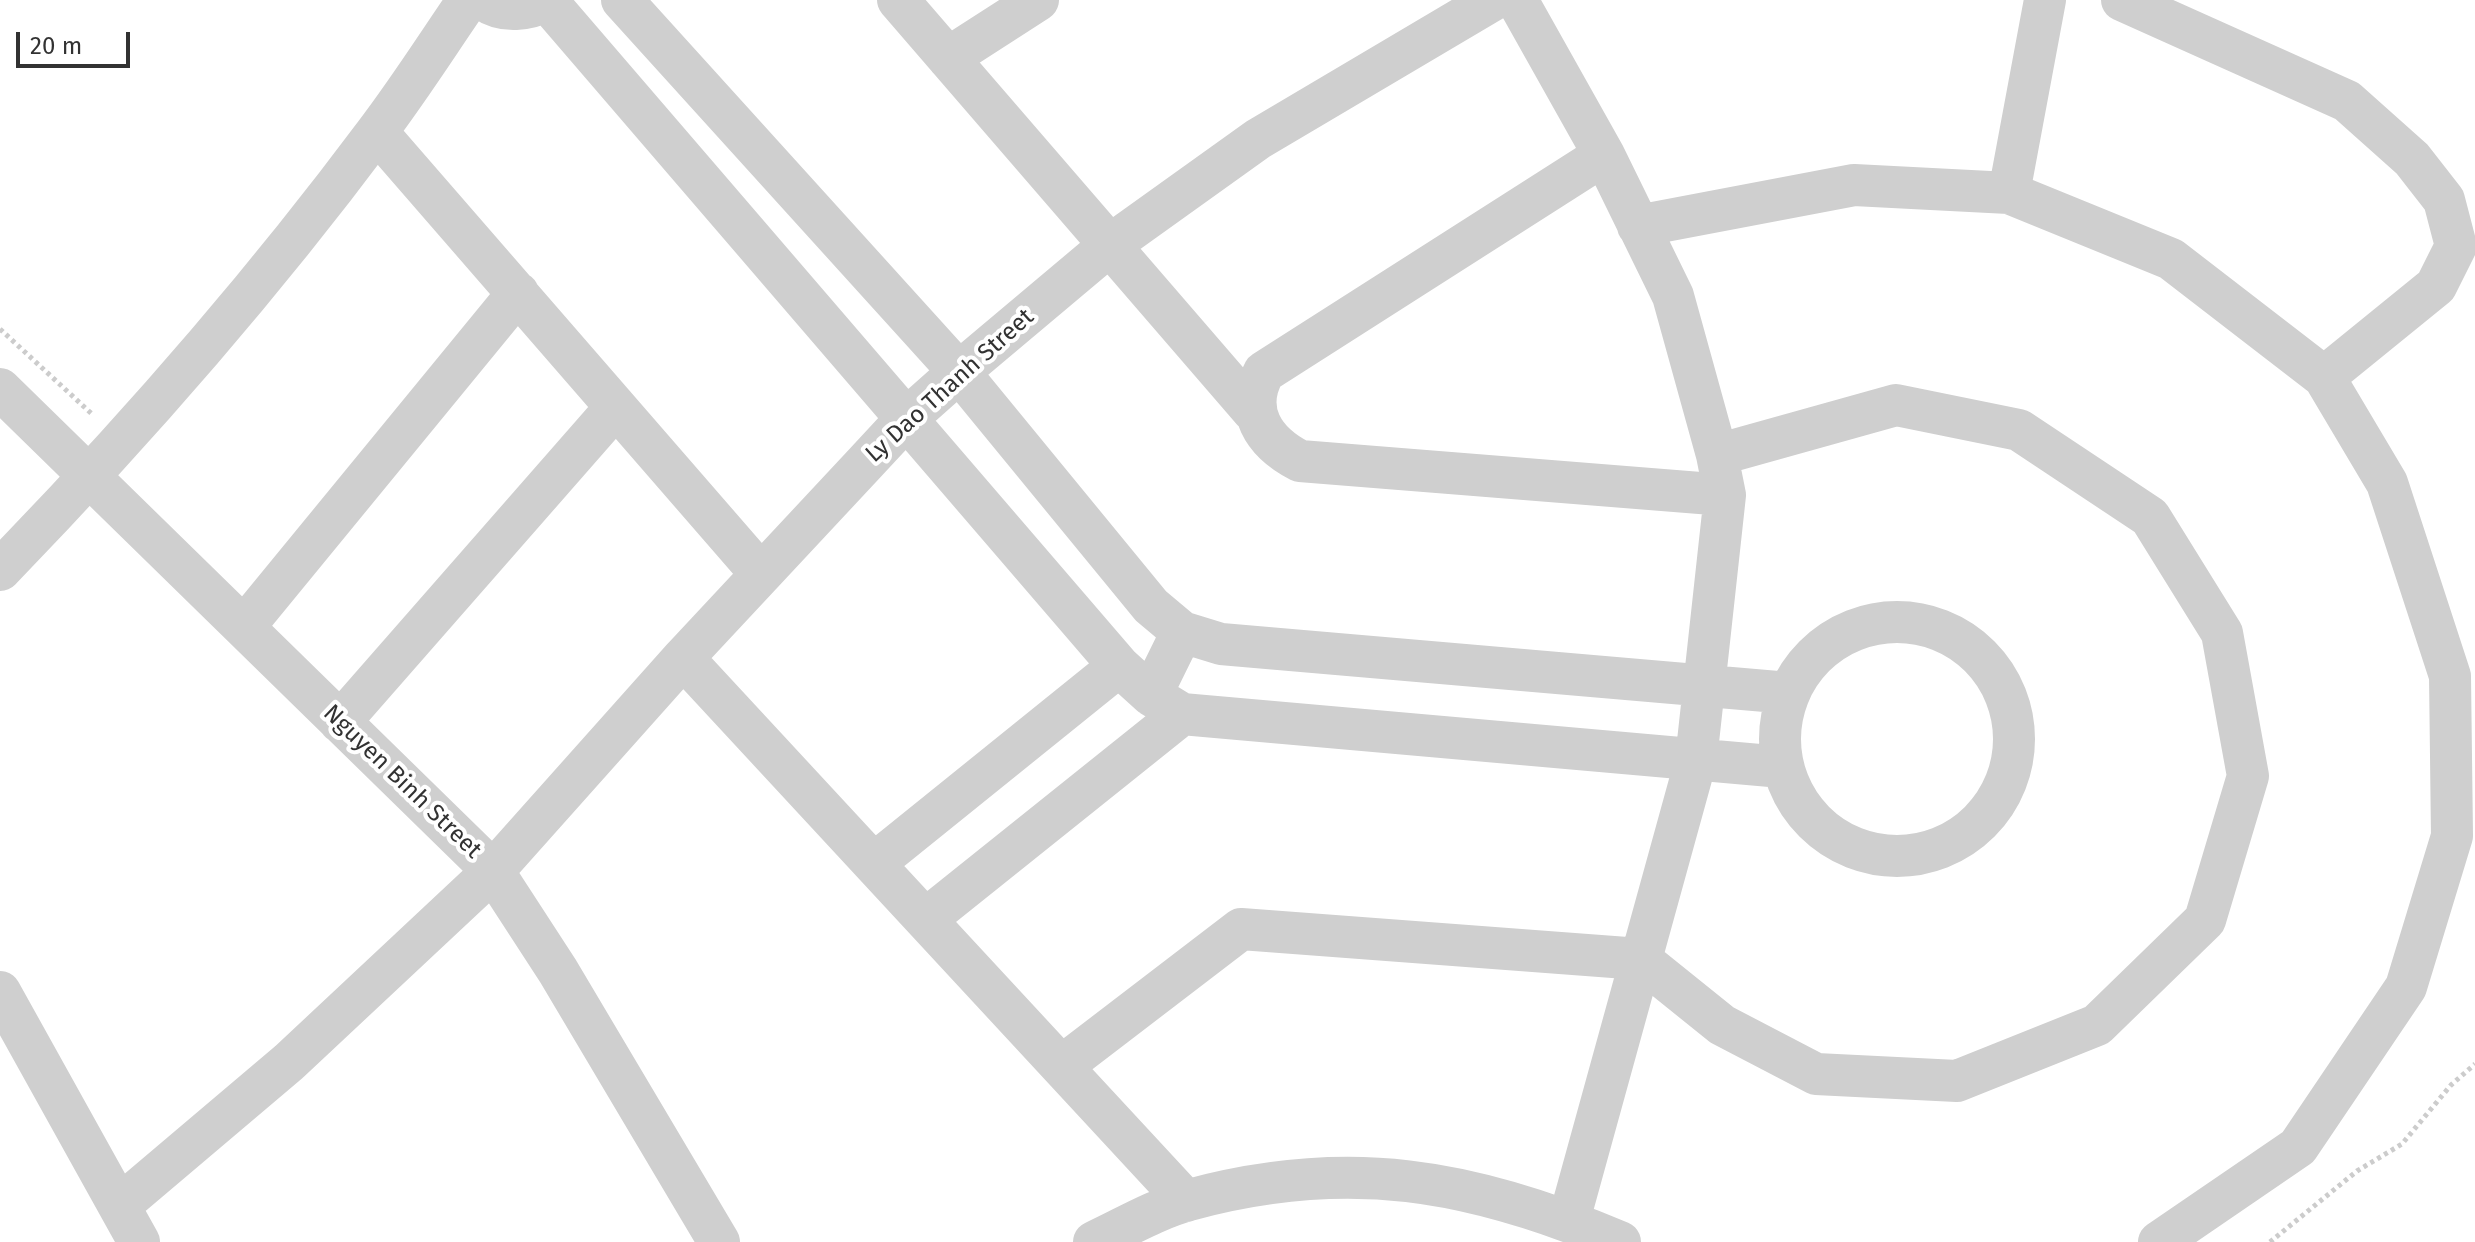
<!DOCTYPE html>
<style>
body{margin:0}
#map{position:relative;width:2475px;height:1242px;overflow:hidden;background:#fff;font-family:"Fira Sans",sans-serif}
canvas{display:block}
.scale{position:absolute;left:16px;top:32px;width:114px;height:36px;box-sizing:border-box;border:4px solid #323232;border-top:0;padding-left:10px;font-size:24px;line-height:28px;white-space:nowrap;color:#323232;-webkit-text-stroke:6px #fff;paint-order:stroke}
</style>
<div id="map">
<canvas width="2475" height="1242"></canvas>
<div class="scale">20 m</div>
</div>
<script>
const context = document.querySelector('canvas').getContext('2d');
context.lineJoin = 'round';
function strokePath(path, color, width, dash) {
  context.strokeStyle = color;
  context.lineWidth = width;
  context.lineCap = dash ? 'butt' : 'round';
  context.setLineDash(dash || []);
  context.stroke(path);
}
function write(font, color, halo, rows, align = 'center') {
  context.font = font + ' "Fira Sans",sans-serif';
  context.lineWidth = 8;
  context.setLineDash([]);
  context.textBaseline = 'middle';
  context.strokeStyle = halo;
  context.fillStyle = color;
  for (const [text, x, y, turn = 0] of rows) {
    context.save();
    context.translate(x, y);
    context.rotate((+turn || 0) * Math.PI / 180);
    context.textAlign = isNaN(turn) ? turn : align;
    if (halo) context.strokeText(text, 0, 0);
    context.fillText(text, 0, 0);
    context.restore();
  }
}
strokePath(new Path2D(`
 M0,329L93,415
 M2270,1242L2357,1171L2402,1144L2451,1085L2475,1064`), '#ccc', 5, [4, 4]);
strokePath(new Path2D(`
 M484,0C504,14 528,10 549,0
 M622,0L959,372L1151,606L1182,632L1221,644L1789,693
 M898,0L1253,411
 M1517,0L1604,155L1673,296L1717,455L1725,495L1696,760L1569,1220
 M2122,0L2347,101L2412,159L2444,200L2456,246L2436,286L2324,377
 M547,1L1119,666L1151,695L1182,714L1782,767
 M948,58L1038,0
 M377,132L761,574
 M1604,155L1264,372C1243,410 1263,442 1300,461L1725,495
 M2009,193L2045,0
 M1638,226L1854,185L2009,193L2171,259L2324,377L2387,483L2450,676L2452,836L2406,987L2298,1147L2159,1242
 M0,389L493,871L558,971L719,1242
 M0,570C134,432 260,288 375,134C408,91 437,45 468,0
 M1780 739a117 117 0 1 1 234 0a117 117 0 1 1-234 0Z
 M244,627L518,293
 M683,658L1186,1201
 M1151,695L1182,632
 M340,722L616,407
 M876,862L1119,666
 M926,919L1182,714
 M0,992L139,1242
 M1062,1066L1241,929L1640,959L1722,1025L1816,1074L1957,1081L2097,1025L2205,920L2248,776L2222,633L2150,517L2019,430L1896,405L1717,455
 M119,1206L289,1062L493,871L683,658L866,462L905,420L959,372L1110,245L1258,139L1493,0
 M1094,1242C1124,1228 1156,1209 1189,1200C1347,1157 1471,1179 1620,1242`), '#cfcfcf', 42);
write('24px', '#323232', '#fff', [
 ["Ly Dao Thanh Street",950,386,-42],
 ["Nguyen Binh Street",402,782,44]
]);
</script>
